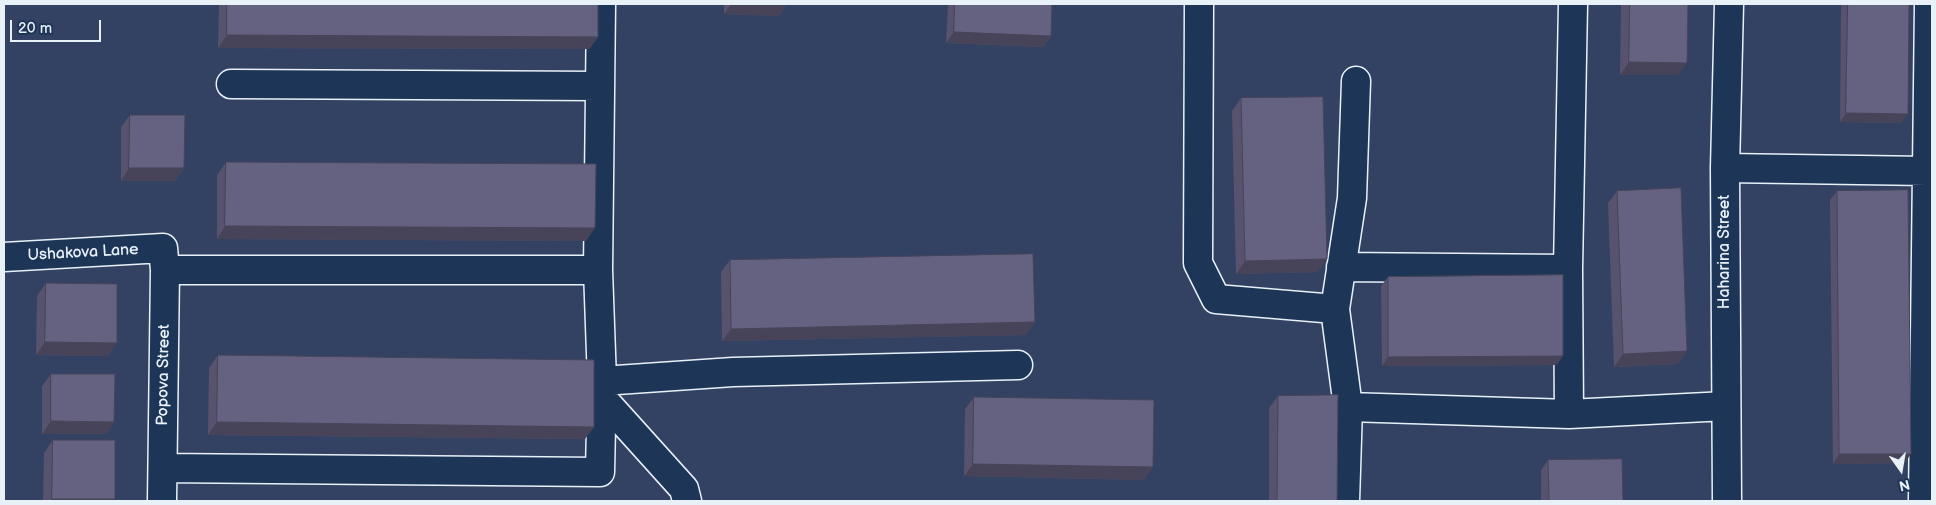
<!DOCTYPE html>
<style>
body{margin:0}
#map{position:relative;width:1936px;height:505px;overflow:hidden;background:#334263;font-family:"Balsamiq Sans",sans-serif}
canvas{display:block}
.frame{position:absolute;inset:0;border:5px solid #e8f1f8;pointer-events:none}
.north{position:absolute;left:1876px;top:445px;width:50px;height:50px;-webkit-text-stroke:4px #1d3557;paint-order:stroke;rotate:167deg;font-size:14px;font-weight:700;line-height:20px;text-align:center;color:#e8f1f8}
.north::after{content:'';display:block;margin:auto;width:18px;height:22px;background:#e8f1f8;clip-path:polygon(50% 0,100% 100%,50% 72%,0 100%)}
.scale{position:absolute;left:10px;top:20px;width:91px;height:22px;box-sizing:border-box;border:2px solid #e8f1f8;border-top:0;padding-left:6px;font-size:15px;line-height:18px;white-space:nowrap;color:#e8f1f8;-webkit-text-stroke:4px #1d3557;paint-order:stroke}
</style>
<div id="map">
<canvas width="1936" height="505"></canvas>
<div class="frame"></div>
<div class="north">N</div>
<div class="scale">20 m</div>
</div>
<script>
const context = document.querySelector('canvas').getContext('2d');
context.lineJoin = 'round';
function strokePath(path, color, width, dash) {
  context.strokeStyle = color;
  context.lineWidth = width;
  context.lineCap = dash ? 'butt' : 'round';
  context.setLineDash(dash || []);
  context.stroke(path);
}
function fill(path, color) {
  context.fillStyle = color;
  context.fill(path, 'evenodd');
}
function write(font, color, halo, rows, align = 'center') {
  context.font = font + ' "Balsamiq Sans",sans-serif';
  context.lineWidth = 4.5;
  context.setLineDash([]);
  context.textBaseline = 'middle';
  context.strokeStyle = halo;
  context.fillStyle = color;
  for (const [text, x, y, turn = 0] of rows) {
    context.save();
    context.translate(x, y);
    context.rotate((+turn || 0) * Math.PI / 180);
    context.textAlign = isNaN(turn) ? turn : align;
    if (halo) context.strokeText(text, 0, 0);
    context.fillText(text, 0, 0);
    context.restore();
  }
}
const minor = new Path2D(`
 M1199,4L1198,263L1216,299L1335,309
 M231,84L600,86
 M1725,168L1927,171
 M4,257L163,248L165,270L162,501
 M1341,267L1568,269
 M165,270H598L601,4
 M598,270L602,381
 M602,398L684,489L687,501
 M1348,407L1569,414L1726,406
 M1569,414L1568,269L1573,4
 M163,468L600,472L602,381L733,372L1018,365
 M1345,501L1348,407L1335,309L1352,198L1356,81
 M1727,501L1725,168L1729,4
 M1923,501L1929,4`);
strokePath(minor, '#e8f1f8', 31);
strokePath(minor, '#1d3557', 28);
fill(new Path2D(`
 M219,4H598V37L589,49L218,48Z
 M724,4H786L779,16L724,14Z
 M948,4H1052L1051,36L1043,47L946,43Z
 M1621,4H1688L1678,75H1620Z
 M1841,4H1909L1901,123L1840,122Z
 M1241,98L1318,272L1236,274L1232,111Z
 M130,115L184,168L175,181H121V127Z
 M226,162L586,241L217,239V175Z
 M1617,191L1687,351L1678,364L1614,367L1608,203Z
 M1837,191L1905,463L1833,464L1830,200Z
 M730,260L1026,335L722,341L721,272Z
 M1388,277L1557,365L1382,366L1381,286Z
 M46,283L108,356L36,355L37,296Z
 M218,355L585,439L208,435L209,368Z
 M51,374L114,422L106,434H42V386Z
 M1278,396L1337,501H1269V408Z
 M974,397L1144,480L964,476L965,409Z
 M53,440L115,499L113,501H43L44,453Z
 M1548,460L1623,501H1541V470Z`), '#57536e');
fill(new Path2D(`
 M731,4H763L786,5L779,16L724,14Z
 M954,32L1051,36L1043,47L946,43Z
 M227,35L598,37L589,49L218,48Z
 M1629,62L1687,63L1678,75H1620Z
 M1846,113L1908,114L1901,123L1840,122Z
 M129,168H184L175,181H121Z
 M225,226L595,228L586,241L217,239Z
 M1327,259L1318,272L1236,274L1245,261Z
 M1035,322L1026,335L722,341L731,329Z
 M45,342L117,343L108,356L36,355Z
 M1687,351L1678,364L1614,367L1623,354Z
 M1563,356L1557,365L1382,366L1388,357Z
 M51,421L114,422L106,434H42Z
 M217,422L594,427L585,439L208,435Z
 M1839,454H1911L1905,463L1833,464Z
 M973,464L1153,467L1144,480L964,476Z
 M52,499H115L113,501H51Z`), '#47445a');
const building = new Path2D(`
 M227,4H598V37L227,35Z
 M763,4H786V5Z
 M955,4H1052L1051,36L954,32Z
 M1630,4H1688L1687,63L1629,62Z
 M1848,4H1909L1908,114L1846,113Z
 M1323,97L1327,259L1245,261L1241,98Z
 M130,115H185L184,168H129Z
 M226,162L596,164L595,228L225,226Z
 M1681,188L1687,351L1623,354L1617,191Z
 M1908,190L1911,454H1839L1837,191Z
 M1033,254L1035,322L731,329L730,260Z
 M1563,275V356L1388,357V277Z
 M46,283L117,284V343L45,342Z
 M218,355L594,360V427L217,422Z
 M51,374H115L114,422L51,421Z
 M1338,395L1337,501H1277L1278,396Z
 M974,397L1154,400L1153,467L973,464Z
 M53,440H115V499H52Z
 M1622,459L1623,501H1549L1548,460Z`);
fill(building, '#656180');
strokePath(building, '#47445a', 1);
write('16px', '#e8f1f8', '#1d3557', [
 ["Haharina Street",1725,252,-90],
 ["Ushakova Lane",83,253,-3],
 ["Popova Street",164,375,-89]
]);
</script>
